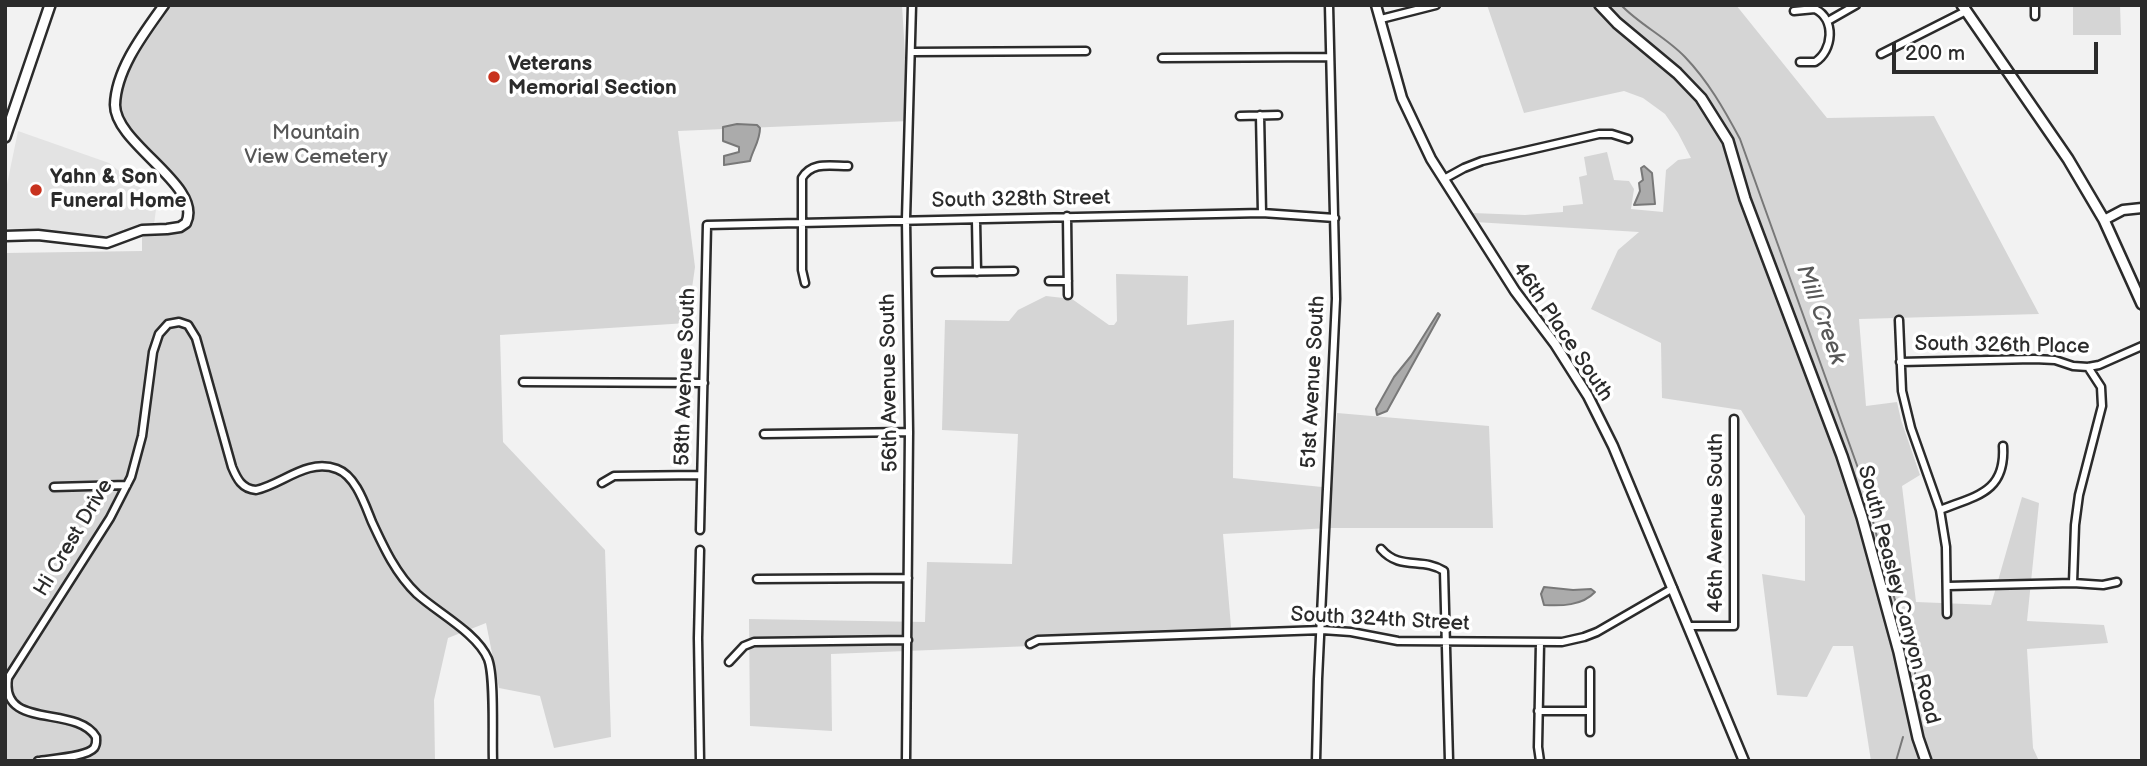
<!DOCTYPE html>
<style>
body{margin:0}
#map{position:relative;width:2147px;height:766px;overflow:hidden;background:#f2f2f2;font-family:"Balsamiq Sans",sans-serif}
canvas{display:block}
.frame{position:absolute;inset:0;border:7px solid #2b2b2b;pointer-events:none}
.scale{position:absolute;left:1892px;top:42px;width:206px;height:32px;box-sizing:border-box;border:4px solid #2b2b2b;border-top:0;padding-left:9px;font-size:21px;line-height:24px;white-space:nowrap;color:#2b2b2b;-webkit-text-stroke:5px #fff;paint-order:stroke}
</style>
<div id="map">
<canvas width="2147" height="766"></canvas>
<div class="frame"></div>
<div class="scale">200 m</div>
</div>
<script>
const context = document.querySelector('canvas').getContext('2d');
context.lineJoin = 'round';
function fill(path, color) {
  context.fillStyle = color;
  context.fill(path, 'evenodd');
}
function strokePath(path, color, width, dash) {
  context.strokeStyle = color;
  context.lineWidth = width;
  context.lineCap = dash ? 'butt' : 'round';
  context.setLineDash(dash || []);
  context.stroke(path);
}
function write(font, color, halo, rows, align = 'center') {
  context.font = font + ' "Balsamiq Sans",sans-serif';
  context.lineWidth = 7;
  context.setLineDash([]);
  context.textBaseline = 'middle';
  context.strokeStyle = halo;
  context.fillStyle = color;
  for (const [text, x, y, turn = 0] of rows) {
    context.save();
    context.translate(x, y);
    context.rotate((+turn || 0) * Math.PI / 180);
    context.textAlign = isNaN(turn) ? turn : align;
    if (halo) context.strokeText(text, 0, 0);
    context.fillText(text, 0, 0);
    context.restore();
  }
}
fill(new Path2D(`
 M18,131L109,163L157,201L154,225L138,226L106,238L5,228V194Z`), '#e3e3e3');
fill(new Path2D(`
 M164,5H902L909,121L678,131L695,267L687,323L500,335L503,442L605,550L611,737L554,748L540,696L499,688L486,623L448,638L434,700L435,761H5V253L142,251V230L186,223L188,204L120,125L115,108L122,77Z
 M1487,5H1736L1827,118L1934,116L2039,314L1859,319L1866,406L1897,402L1901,420L1920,475L1902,486L1916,602L1991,605L2022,497L2039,503L2027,621L2104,625L2108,643L2027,649L2033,748L2039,761H1871L1853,646H1833L1807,697L1777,695L1762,574L1805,581V516L1741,410L1662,398L1661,343L1591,309L1618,250L1639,232L1475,222L1472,213L1525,215L1563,212V206L1583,204L1579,177L1587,175L1584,157L1607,152L1614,180L1629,181L1634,189L1631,209L1663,212L1666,170L1678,160L1691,158L1678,133L1665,114L1643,98L1624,91L1524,113Z
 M2073,5H2120L2121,35H2073Z
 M1116,274L1188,276L1187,325L1234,320L1233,478L1332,488L1337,413L1489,426L1493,528H1329L1223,534L1232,638L831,654L832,731L750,726L749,619L925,622L927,562L1012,564L1018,434L942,430L945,320L1009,321L1018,310L1046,296L1072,299L1109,325H1114L1117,321Z`), '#d5d5d5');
const water = new Path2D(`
 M737,124L757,125L760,128C760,141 753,149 750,161L724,165V156L739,152V147L723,141V127Z
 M1644,166L1652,173L1655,204L1634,205L1640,191L1639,183L1643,180L1641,168Z
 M1438,313L1440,315L1387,411L1377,415L1376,409L1394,377L1411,356Z
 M1544,587L1573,590L1591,589L1595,592C1582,606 1561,606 1544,605L1541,594Z`);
fill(water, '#ababab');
strokePath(water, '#787878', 2);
strokePath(new Path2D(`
 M1621,5C1640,25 1666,37 1685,57C1708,81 1724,109 1740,139L1863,482L1886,572L1906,634L1915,668V679
 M1896,761L1903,737`), '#787878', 2);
const minor = new Path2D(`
 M2035,5V16
 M1794,11L1815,9C1836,19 1833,51 1815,62H1800
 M1381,19L1436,5
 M1828,21L1856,5
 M912,52L1086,51
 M1881,54L1966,11
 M1162,58L1329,57
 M1260,115L1262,213
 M1240,116L1278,115
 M1444,179L1464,168L1482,161L1599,134H1612L1628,139
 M1067,216L1068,295
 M976,220L977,272
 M936,272L1014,271
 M1049,281H1068
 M805,283L802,270V178C812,161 831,166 848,166
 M1899,320L1902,391L1911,428L1940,510L1946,547L1947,614
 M1900,362L2034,359L2055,360L2073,366L2088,367L2099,365L2142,346
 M523,382L704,383
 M764,434L909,432
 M602,483L614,476L700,475
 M54,487L127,485
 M1940,510C1975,496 2006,493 2003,446
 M700,530L707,225L1262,213L1335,218
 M1381,549C1400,571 1422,557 1444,571L1449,761
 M757,579L908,578
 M2073,583L2075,525L2079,495L2102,406L2101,387L2088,367
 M1948,586L2073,583L2103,585L2117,582
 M1688,626H1734V419
 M1540,643L1538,747L1540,761
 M1030,644L1038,640L1322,630L1351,632L1398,641L1562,642L1584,637L1597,632L1673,588
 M729,662L744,646L754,642L908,640
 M1590,671V732
 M1538,711H1590
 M38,761C50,759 87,757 94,748C97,744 96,741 96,737C76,704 0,731 8,678L110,518L131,477L142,436L153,352L159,334L168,324L179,322L188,325L196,338L232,467C237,479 242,489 256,490C283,484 307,458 337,469C356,476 365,505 372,522C384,548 396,574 417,594C438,613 477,633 488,659C495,677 492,738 493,761
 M700,761L698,638L700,550
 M906,761L909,432L906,219L912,5
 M1316,761L1318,679L1336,299L1329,5`);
const tertiary = new Path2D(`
 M1376,5L1402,98L1431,159L1515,291L1555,344L1588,396L1613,446L1744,761
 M2104,220L2123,210L2142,208
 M5,236L38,235L107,243L142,230L167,229L180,227L186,223C204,186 115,144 115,105C116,69 144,33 164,5`);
const secondary = new Path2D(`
 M1600,5L1617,23L1677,73L1701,98L1728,141L1745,199L1842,456L1862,517L1899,652L1918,738L1926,761
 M1962,5L2068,159L2104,220L2142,304
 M5,137L50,5`);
strokePath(minor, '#2b2b2b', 11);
strokePath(tertiary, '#2b2b2b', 13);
strokePath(secondary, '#2b2b2b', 14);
strokePath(minor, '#fff', 6);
strokePath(tertiary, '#fff', 8);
strokePath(secondary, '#fff', 9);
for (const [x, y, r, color] of [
 [494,77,7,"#c8321e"],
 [36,190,7,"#c8321e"]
]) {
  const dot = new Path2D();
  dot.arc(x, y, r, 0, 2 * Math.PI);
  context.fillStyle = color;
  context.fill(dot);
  strokePath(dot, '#fff', 2.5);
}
write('bold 21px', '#2b2b2b', '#fff', [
 ["Veterans",508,65],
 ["Memorial Section",508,89],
 ["Yahn & Son",50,178],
 ["Funeral Home",50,202]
], 'left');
write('21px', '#565656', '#fff', [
 ["Mountain",316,134],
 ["View Cemetery",316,158]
]);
write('21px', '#2b2b2b', '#fff', [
 ["South 328th Street",1021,200,-1],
 ["46th Place South",1562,332,56],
 ["South 326th Place",2002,346,1],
 ["58th Avenue South",686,377,-88],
 ["51st Avenue South",1314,382,-87],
 ["56th Avenue South",890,383,-91],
 ["46th Avenue South",1717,523,-90],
 ["Hi Crest Drive",74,538,-59],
 ["South Peasley Canyon Road",1898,595,75],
 ["South 324th Street",1380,620,3]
]);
write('italic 23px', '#585858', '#fff', [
 ["Mill Creek",1820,315,70]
]);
</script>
